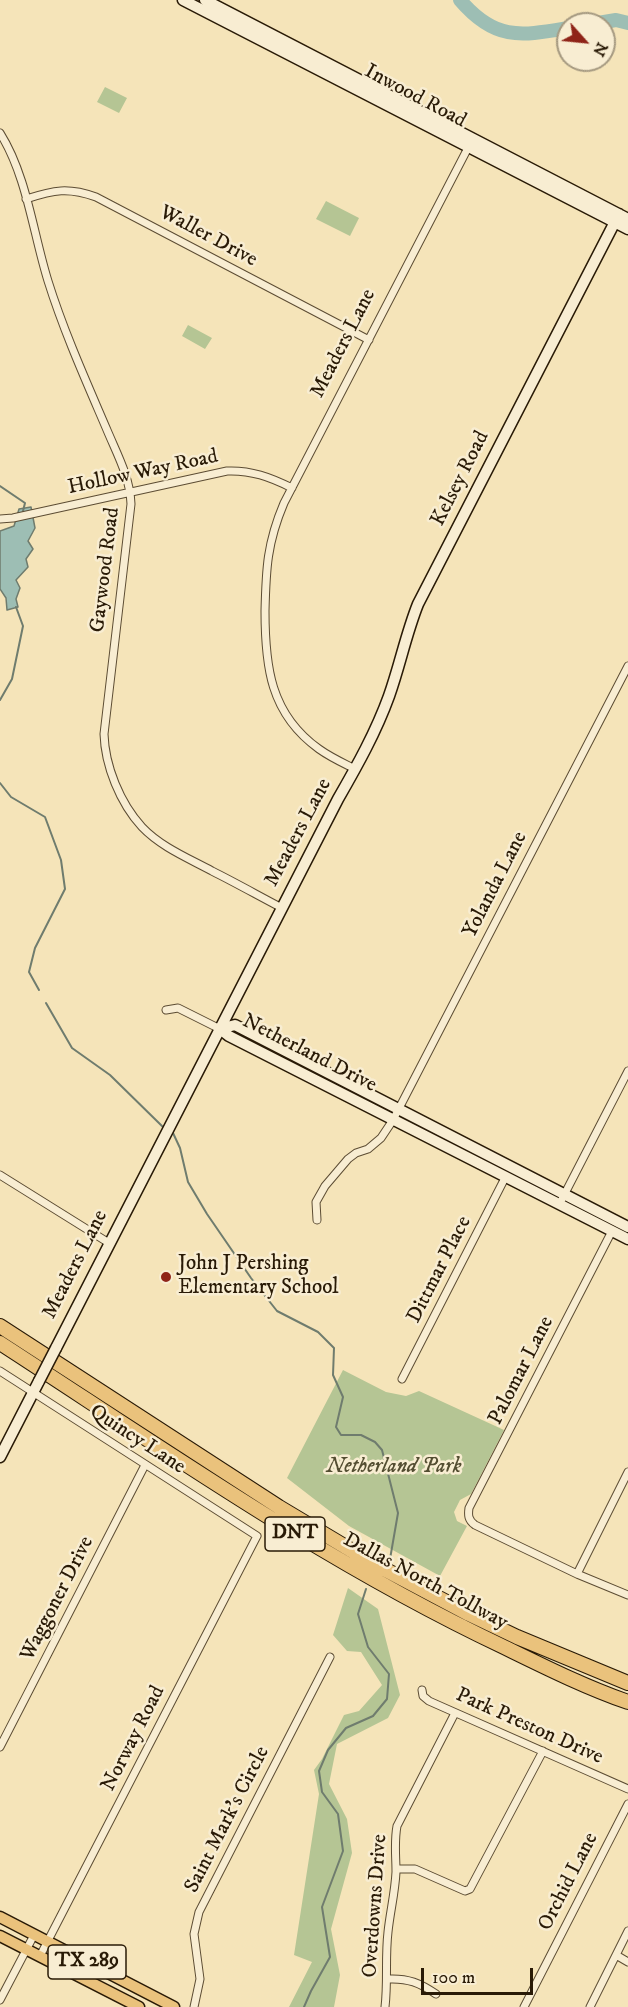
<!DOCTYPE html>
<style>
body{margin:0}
#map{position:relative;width:628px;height:2007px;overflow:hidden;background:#f5e4b9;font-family:"IM FELL DW Pica",serif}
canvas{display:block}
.north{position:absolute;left:556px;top:12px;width:60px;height:60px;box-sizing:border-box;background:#f8edd2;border:2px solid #a59980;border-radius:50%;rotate:117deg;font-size:16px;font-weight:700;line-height:24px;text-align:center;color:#291a06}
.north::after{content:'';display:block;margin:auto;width:21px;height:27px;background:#8f2418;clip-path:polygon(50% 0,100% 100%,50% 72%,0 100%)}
.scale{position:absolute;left:421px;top:1968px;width:112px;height:27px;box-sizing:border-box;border:3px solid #291a06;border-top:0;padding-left:8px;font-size:18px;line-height:21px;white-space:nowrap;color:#291a06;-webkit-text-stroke:4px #f8edd2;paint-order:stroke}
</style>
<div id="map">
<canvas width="628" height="2007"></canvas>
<div class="north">N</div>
<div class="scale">100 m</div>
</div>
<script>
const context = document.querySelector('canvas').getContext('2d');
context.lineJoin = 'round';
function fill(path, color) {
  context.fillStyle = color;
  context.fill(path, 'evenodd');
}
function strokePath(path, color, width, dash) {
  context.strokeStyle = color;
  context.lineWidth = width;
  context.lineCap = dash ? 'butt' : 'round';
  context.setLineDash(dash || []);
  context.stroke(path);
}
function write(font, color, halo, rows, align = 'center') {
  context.font = font + ' "IM FELL DW Pica",serif';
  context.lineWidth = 5;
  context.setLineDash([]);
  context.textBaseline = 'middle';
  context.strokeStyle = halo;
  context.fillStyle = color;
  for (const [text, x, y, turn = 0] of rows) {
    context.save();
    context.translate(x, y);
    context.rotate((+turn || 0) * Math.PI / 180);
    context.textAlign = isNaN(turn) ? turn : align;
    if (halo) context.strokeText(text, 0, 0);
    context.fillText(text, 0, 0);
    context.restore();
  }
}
fill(new Path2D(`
 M105,87L127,98L119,113L97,102Z
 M326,201L359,218L350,236L316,219Z
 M188,325L212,338L205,349L182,336Z
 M343,1370L386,1392L406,1396L419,1391L504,1430L471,1494L460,1500L454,1512L457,1521L467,1526L440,1576L349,1526L287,1478Z
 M348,1588L378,1609L400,1695L388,1718L337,1744L329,1784L347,1819L352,1853L331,1929L340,1975L334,2007H289L312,1962L294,1955L319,1794L314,1770L322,1759L344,1715L359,1711L382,1685L361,1652L347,1651L333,1635Z`), '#b5c594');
const water = new Path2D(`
 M31,507L35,528L28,541L33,549L26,559L28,567L16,580L20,588L16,599L18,607L7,610L6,598L0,589V531L14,526L19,509Z`);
fill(water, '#9dbeb4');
strokePath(water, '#6f7c6e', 1.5);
strokePath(new Path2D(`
 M0,486L25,503L23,511
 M0,700L12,679L23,626L16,607
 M0,783L11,797L45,817L61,860L65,889L35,948L29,972L39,990
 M46,1003L72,1048L110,1075L163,1127
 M173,1133L180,1148L188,1182L207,1214L251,1278L277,1311L318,1332L334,1348L333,1375L343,1397L336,1427L341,1435H361L375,1442L382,1450L398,1513L390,1559
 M304,2007L311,1991L330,1957L322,1907L343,1851L338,1814L322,1792L319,1771L328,1750L346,1728L373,1716L387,1699L389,1674L368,1647L358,1614L366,1589`), '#6f7c6e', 2);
strokePath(new Path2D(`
 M460,0C495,41 520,36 568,28
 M592,24L616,20L628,23`), '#9dbeb4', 14);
const street = new Path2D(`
 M0,133C27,176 33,233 48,281C64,332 86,381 107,430C117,454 130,477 131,504L104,734C105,766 120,803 142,827C161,847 188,858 212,871C236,883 259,896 282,908
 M26,199C54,190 68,187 96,197L369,340
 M0,519L13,518L227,471C251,470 270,477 292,488
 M355,769C343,763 330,757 319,749C270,714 265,666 265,611C266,569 267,543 284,503L470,144
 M166,1010L178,1008L220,1029
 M0,1175L109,1243
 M560,1203L628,1071
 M317,1220L316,1202L325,1186L348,1159L356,1153L368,1149L381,1138L393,1120L628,666
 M612,1231L469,1508C468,1515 468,1520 475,1525L577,1574L628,1595
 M0,1371L257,1536L40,1956
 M402,1379L506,1176
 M577,1574L628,1472
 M422,1690L423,1696L429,1701L628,1789
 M0,1747L145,1465
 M396,1869H415L465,1891L470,1889L543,1751
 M616,1955L628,1962
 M388,1979C408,1978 420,1983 436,1994
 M0,2000L34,1935
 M194,2007L200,1979L194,1934L199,1912L330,1657
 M385,2007C388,1982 385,1957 388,1932C390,1912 395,1893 396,1872C396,1856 394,1842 397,1826L455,1713
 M524,2007L628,1804
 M590,2007L628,1931`);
const secondary = new Path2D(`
 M183,0L628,229
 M205,0L628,219
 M220,1029L229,1036L628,1239
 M220,1029L235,1025L628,1227
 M56,1348L338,799C357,766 376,732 389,696C400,665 406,634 418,604L619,214
 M0,1457L39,1381`);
const primary = new Path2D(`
 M0,1917L174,2007
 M0,1936L139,2007`);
const highway = new Path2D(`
 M0,1326L279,1507L371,1562L469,1614L517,1637L628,1683
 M0,1343C165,1450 326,1563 504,1647C545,1667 585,1687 628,1702`);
strokePath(street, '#5c4c33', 9);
strokePath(secondary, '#291a06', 13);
strokePath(primary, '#291a06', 13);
strokePath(highway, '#291a06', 16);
strokePath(street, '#f8edd2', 7);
strokePath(secondary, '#f8edd2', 10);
strokePath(primary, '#eac27c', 10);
strokePath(highway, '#eac27c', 14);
const secondaryBridge = new Path2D(`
 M39,1381L56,1348`);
strokePath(secondaryBridge, '#291a06', 13, []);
strokePath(secondaryBridge, '#f8edd2', 10);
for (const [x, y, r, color] of [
 [166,1277,6,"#8f2418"]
]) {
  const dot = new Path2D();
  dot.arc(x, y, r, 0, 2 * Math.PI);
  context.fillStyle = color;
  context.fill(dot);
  strokePath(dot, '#f8edd2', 2);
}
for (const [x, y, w] of [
 [295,1534,60],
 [87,1962,78]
]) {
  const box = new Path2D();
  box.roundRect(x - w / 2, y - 17, w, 34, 4.5);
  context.fillStyle = '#f8edd2';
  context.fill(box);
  strokePath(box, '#291a06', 1.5);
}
write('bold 20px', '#291a06', null, [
 ["DNT",295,1534],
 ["TX 289",87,1962]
]);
write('21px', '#291a06', '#f8edd2', [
 ["Inwood Road",415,97,28],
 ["Waller Drive",208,237,28],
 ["Meaders Lane",344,344,-63],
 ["Hollow Way Road",143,473,-12],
 ["Kelsey Road",461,479,-63],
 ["Gaywood Road",106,570,-83],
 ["Meaders Lane",299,833,-62],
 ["Yolanda Lane",496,885,-63],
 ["Netherland Drive",309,1054,27],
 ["Meaders Lane",76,1265,-63],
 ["Dittmar Place",440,1270,-63],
 ["Palomar Lane",522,1371,-63],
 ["Quincy Lane",137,1440,33],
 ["Dallas North Tollway",425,1582,28],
 ["Waggoner Drive",58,1599,-63],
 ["Park Preston Drive",529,1727,24],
 ["Norway Road",134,1739,-63],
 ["Saint Mark's Circle",228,1820,-63],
 ["Orchid Lane",569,1882,-63],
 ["Overdowns Drive",376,1906,-86]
]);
write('21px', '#291a06', '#f8edd2', [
 ["John J Pershing",178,1265],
 ["Elementary School",178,1289]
], 'left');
write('italic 21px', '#534d31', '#f8edd2', [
 ["Netherland Park",394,1468]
]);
</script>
